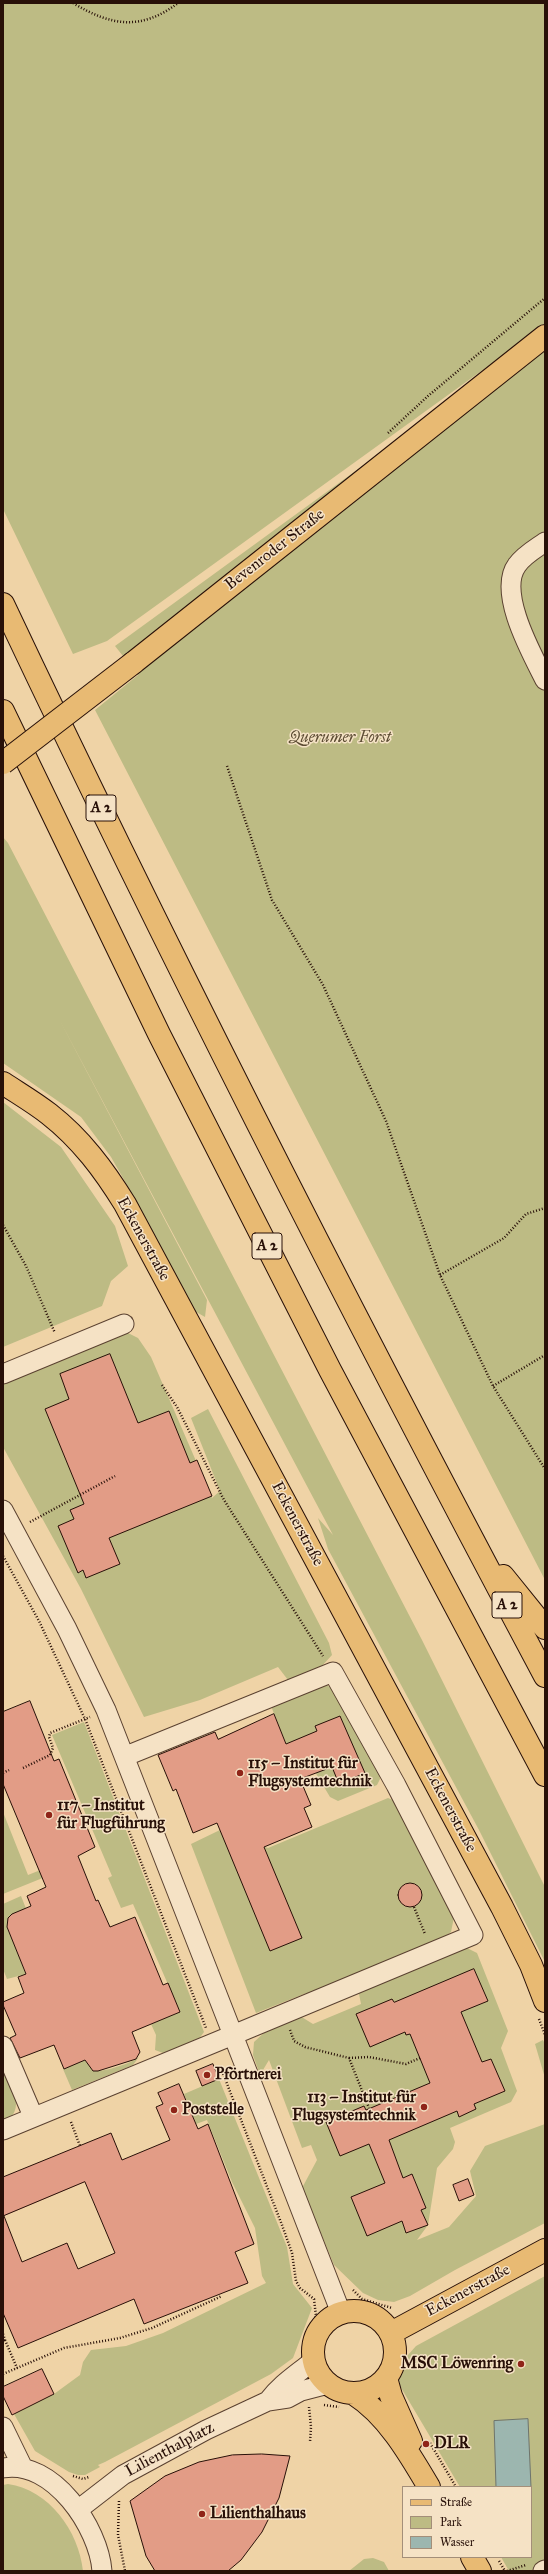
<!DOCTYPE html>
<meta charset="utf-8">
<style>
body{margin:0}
#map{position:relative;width:548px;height:2574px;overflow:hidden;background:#efd3a6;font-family:"IM FELL Great Primer",serif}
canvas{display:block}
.frame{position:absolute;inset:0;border:4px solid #281008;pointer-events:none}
.legend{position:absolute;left:402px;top:2486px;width:130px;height:72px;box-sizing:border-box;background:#f5e2c5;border:1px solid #a38e79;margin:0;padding:5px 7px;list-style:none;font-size:12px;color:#281008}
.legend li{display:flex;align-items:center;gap:8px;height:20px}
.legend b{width:20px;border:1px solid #a38e79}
</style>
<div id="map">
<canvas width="548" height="2574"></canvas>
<div class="frame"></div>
<ul class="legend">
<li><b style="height:5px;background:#e8ba73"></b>Straße</li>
<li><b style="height:11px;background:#bdbb84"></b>Park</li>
<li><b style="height:11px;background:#9cb6af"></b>Wasser</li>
</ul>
</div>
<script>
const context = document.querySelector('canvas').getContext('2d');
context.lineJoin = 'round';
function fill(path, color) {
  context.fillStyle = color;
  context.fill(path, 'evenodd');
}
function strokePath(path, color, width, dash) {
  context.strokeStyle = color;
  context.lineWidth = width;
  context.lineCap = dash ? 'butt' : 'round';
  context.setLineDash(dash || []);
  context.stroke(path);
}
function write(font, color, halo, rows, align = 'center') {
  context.font = font + ' "IM FELL Great Primer",serif';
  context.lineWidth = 3;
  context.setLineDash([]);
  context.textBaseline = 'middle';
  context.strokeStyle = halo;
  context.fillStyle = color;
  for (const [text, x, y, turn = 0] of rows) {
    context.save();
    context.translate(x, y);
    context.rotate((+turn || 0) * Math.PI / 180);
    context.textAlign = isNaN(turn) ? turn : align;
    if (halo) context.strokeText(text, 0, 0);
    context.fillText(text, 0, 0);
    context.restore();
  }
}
fill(new Path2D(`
 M3,3H545V325L107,641L73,654L3,509Z
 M545,333V1580L95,710L138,675L115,646Z
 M3,837L8,843L422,1640L545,1887V1962L479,1830L328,1549L318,1518L333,1535L58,1017L207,1300L205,1317L191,1309L140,1208L111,1157L81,1117L3,1063Z
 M3,1102L61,1147L115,1226L128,1266L111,1281L102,1306L3,1347Z
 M124,1331L138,1338L151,1357L212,1498L220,1491L191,1418L208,1409L329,1643L332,1655L321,1667L288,1680L278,1667L200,1700L144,1717L81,1589L3,1447V1381Z
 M316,1684L327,1685L339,1695L379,1769L380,1779L377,1785L338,1801L330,1797L308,1760L295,1766L269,1701Z
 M84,1722L204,2032L198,2040L163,2053L155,2050L156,2035L151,2024L180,2012L133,1904L121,1908L108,1878L112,1876L52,1735Z
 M388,1798L398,1802L455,1912L451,1932L438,1942L334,1986L304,1994L256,2013L191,1844L220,1830L268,1848Z
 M3,1812L28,1875L53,1865L55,1873L3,1894Z
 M21,1896L29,1916C0,1905 18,1955 26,1974L7,1979L3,1969V1904Z
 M465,1947L477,1953L508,2031L501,2048L517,2091L511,2102L450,2128L455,2142L453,2149L437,2168L428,2225L417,2240L449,2227L476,2196L470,2171L485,2146L545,2124V2223L455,2270L410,2296L394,2302L378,2300L363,2293L334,2265L302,2188L317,2160L311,2145L302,2148L269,2060L260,2075L253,2055L254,2042L266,2031L300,2016L313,2024L361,2004L358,1989Z
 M543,2040L545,2044V2078L535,2044Z
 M139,2057L133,2065L72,2090L63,2069L87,2059L92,2070C100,2074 132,2063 139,2057Z
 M3,2066C11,2084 28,2111 3,2123Z
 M219,2079L287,2247L293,2284L312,2308L293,2358L271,2374L105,2462L98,2465L100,2467L85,2475H78L69,2472L35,2451L14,2414L54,2394L80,2375L83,2362L91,2350L126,2346L163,2333L266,2283L262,2276L255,2228L232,2182L207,2120L196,2124L184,2094Z
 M545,2276V2571H509L501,2557H531V2487H460L400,2386L398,2374L400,2364L416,2346Z
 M8,2484C49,2490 79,2531 83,2571H3V2485Z
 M373,2558L384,2562L389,2571H349L364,2559Z`), '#bdbb84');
const water = new Path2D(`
 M528,2419L531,2487H496L494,2421Z`);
fill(water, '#9cb6af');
strokePath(water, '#6e746c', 1);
const building = new Path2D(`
 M110,1354L138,1423L169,1411L190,1463L197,1460L212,1496L109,1538L120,1564L86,1578L83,1570L78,1573L58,1526L74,1519L70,1510L84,1504L45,1409L69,1399L60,1374Z
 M30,1701L54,1761L59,1759L95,1847L78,1856L96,1901L98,1900L110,1927L135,1917L163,1985L168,1983L180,2012L132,2032L140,2052L136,2059L98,2071H93L85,2060L64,2069L54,2045L20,2058L10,2038L16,2035L3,2005V2002L24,1993L18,1977L26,1974L7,1927L8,1918L12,1914L31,1906L27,1896L46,1887L3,1784V1712Z
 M274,1714L286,1744L317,1731L315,1726L340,1716L365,1773L339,1784L332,1767L300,1779L311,1805L304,1808L312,1827L264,1847L302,1938L270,1951L217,1823L193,1833L176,1789L173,1791L158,1755L215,1732L218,1739Z
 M398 1895a12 12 0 1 1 24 0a12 12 0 1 1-24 0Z
 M474,1969L488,2001L461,2012L482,2062L491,2059L505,2091L474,2104L476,2109L459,2117L457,2111L389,2140L403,2178L412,2174L426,2208L421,2210L428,2225L406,2233L402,2221L367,2236L351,2197L385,2183L369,2144L340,2156L326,2122L364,2106L366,2110L430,2083L410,2034L406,2035L405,2032L370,2047L356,2014L392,1999L394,2002Z
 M213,2064L219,2079L202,2086L196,2071Z
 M179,2084L198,2129L208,2124L254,2244L235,2252L248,2283L144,2324L134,2299L18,2348L3,2313V2177L111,2133L122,2160L170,2140L156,2107L163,2104L158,2093ZM85,2182L115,2253L78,2269L67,2243L22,2262L4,2216Z
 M468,2179L474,2195L459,2201L453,2185Z
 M42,2369L54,2394L12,2415L3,2396V2387Z
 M262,2454L290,2456L279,2498L262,2532L241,2560L228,2571H155L146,2556L130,2501L165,2476L199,2462L232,2455Z`);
fill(building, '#e29c86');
strokePath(building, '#281008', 1);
const minor = new Path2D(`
 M545,542C535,549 524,555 517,565C497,592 532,654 545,680
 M3,1374L124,1324
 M3,1510L67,1629L106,1710L233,2035L473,1935L396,1785L333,1672L126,1756
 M3,2046L33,2116
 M3,2130L233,2035L341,2313
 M268,2401C282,2383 296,2375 314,2360
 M3,2427L23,2468
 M3,2468C53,2459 99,2528 102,2571
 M79,2509L123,2475L206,2430L268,2401L288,2398L301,2391L328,2384
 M543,2571L545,2570`);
const major = new Path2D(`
 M133,663L545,336
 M3,1083C18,1093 35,1103 49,1114C81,1139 104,1170 125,1204L502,1907L531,1965L545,2001
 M313 2352a41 41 0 1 1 82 0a41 41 0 1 1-82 0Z
 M391,2333L545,2250
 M386,2378L391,2396L411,2441
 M354,2394C387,2415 409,2453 429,2487
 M472,2557L480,2571`);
const highway = new Path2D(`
 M3,604C174,966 357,1323 545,1676
 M3,711L159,1034L330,1370L545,1775
 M503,1576L545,1628`);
strokePath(minor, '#5a4130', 21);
strokePath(major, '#281008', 24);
strokePath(highway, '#281008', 24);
strokePath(new Path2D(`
 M73,3C111,26 141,31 178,3
 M388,433L428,396L545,298
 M227,766L272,900L323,985L386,1121L440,1275L493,1386L545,1469
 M3,1225L26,1266L55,1333
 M440,1275L504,1238L526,1214L545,1208
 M162,1385L177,1407L224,1500L323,1656
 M493,1386L545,1355
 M30,1522L115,1476
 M3,1556L39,1621L85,1719L206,2028
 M23,1768L50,1755L53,1748L49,1737L50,1733L90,1717
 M3,1773L9,1770
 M414,1907L425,1934
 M539,2019L545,2035
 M290,2030L294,2041L305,2047L349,2058L369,2108
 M349,2058L369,2057L406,2064L420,2058
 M222,2071L282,2225L292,2253L296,2281L300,2288L314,2299L316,2316L304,2344
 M71,2122L80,2146
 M353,2290L362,2299L392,2308
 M3,2334L5,2340L3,2341
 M5,2340L17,2368
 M398,2363L401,2354L407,2349
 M3,2374L64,2348L120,2338L152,2328L222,2296
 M324,2405L339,2407
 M309,2407L311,2427L310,2442
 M430,2443L456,2487
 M73,2476L83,2479L89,2477
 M119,2501L118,2535L125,2571
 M499,2561L505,2571
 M507,2571L526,2565`), '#281008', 2.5, [1, 2]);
strokePath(minor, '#f5e2c5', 19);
strokePath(major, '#e8ba73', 22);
strokePath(highway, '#e8ba73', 22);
const majorBridge = new Path2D(`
 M3,763L133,663`);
strokePath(majorBridge, '#281008', 24, []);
strokePath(majorBridge, '#e8ba73', 22);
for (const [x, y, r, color] of [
 [240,1773,4,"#8f2418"],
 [49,1815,4,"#8f2418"],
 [207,2075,4,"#8f2418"],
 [424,2107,4,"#8f2418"],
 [174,2110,4,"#8f2418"],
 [521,2364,4,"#8f2418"],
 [426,2444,4,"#8f2418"],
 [202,2514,4,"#8f2418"]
]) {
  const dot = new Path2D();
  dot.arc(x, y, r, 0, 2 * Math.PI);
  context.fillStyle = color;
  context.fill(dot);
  strokePath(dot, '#f5e2c5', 1.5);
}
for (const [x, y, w] of [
 [101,808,30],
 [267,1246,30],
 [507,1605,30]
]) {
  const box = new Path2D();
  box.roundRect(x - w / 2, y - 13, w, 26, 3);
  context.fillStyle = '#f5e2c5';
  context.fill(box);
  strokePath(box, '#281008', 1);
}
write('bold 15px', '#281008', null, [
 ["A 2",101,808],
 ["A 2",267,1246],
 ["A 2",507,1605]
]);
write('16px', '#281008', '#f5e2c5', [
 ["Bevenroder Straße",275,550,-38],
 ["Eckenerstraße",143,1239,61],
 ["Eckenerstraße",297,1524,62],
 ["Eckenerstraße",450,1810,62],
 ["Eckenerstraße",468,2291,-28],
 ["Lilienthalplatz",170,2450,-28]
]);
write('italic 16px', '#5c4c33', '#f5e2c5', [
 ["Querumer Forst",340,738]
]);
write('bold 16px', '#281008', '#f5e2c5', [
 ["115 – Institut für",248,1764],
 ["Flugsystemtechnik",248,1782],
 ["117 – Institut",57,1806],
 ["für Flugführung",57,1824],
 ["Pförtnerei",215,2075],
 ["113 – Institut für",416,2098,"right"],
 ["Flugsystemtechnik",416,2116,"right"],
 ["Poststelle",182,2110],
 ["MSC Löwenring",513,2364,"right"],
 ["DLR",434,2444],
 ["Lilienthalhaus",210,2514]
], 'left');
</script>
